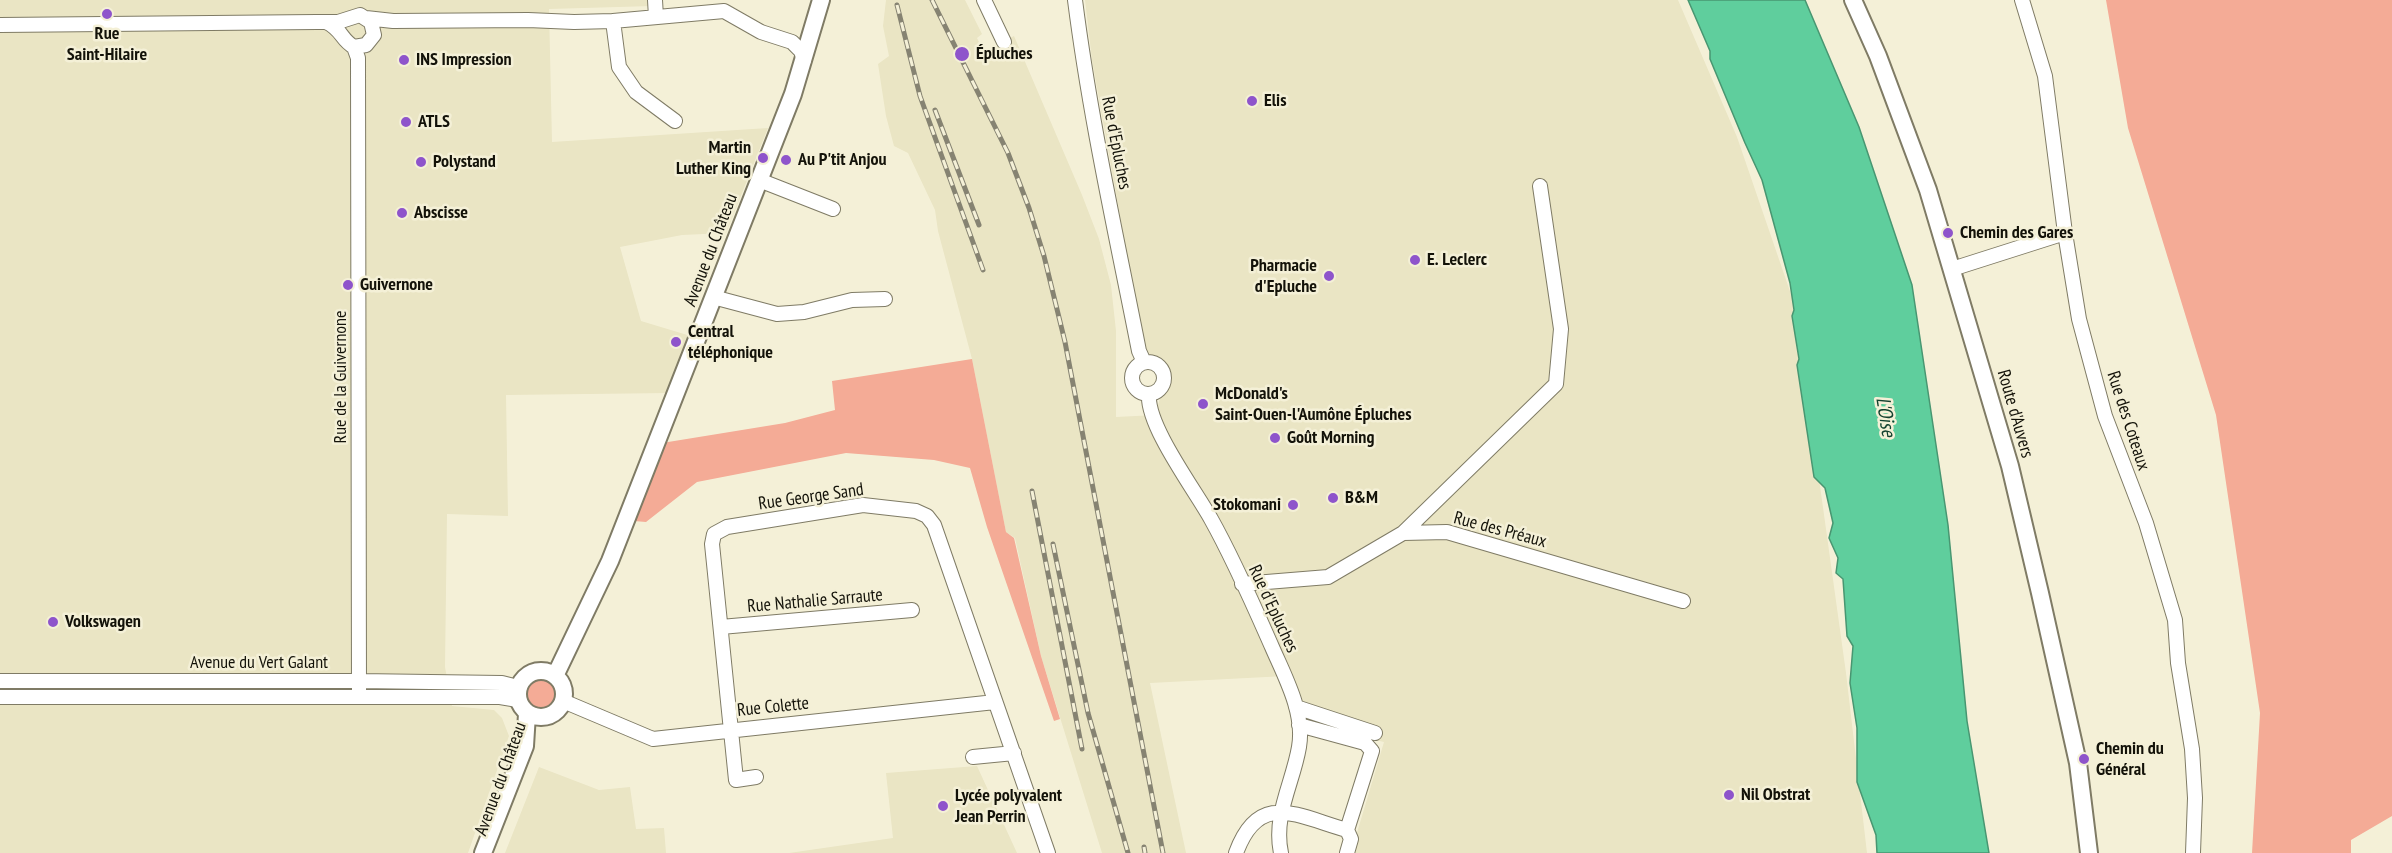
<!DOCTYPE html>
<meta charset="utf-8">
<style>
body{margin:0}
canvas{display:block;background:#f4f0d7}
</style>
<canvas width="2392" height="853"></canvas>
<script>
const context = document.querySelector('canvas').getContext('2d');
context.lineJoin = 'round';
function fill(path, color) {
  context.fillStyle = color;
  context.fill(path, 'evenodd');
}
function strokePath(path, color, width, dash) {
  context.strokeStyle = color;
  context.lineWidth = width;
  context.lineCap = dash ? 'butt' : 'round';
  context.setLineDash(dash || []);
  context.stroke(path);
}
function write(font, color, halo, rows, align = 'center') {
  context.font = font + ' "PT Sans Narrow",sans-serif';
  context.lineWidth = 5;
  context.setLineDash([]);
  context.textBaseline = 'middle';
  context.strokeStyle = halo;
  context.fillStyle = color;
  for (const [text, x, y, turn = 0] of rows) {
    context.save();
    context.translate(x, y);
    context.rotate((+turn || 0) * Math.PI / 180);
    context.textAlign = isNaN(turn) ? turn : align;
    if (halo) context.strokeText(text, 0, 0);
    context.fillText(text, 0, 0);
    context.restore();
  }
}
fill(new Path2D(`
 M0,0H653V6L549,9L552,142L768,128L726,233L682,235L620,247L641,321L694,337L670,393L506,395L508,516L447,514L445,667L452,706L494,710L502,718L509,736L468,853H0Z
 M886,0H965L982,34L977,38L982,48L978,51L979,54L1014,36L1082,195L1099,239L1111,285L1116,331V417L1155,415L1167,375L1145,355L1092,60L1085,0H1678L1737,137L1795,306L1846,673L1867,853H1351L1384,742L1310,725L1286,676L1150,683L1186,853H1102L1041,656L1015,538L1006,532L972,359L938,231L935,210L908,153L894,146L886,116L878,64L889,56L883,26Z
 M977,766L1017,853H789L893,838L886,773Z
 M539,767L599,790L630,787L636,829L664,828L666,853H505Z`), '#eae5c4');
fill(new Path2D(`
 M2106,0H2392V816L2351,840V853H2252L2260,713L2216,415L2128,128Z
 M972,359L1006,532L1014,538L1041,656L1060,719L1054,721L987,527L970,468L934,460L846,453L697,482L646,522L634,521L662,443L785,423L835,410L832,381Z
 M524 695a17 17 0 1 1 34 0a17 17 0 1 1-34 0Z`), '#f4ab96');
const water = new Path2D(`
 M1688,0H1805L1859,127L1912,285L1948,525L1967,721L1989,853H1877L1876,835L1857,782V728L1850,683L1853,646L1847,636L1843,579L1836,573L1838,558L1829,538L1833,523L1825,488L1814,477L1797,365L1799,359L1792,316L1794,310L1790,283L1762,180L1745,143L1710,59V51Z`);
fill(water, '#5fce9d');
strokePath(water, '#489671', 1.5);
const minor = new Path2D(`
 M655,0L656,17
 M984,0L1004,42
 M1075,0C1090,118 1116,234 1139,351L1144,362
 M2022,0L2045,76L2065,233L2079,319L2105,416L2146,523L2175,620L2178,663L2192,749L2195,798L2193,853
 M366,18L393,21L528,20L574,22L613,21L724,11L761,32L792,42L801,51L804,60
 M613,21L619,67L636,92L675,121
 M0,25L317,22H338L360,15L371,22L374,35L366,45L354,47C341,40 342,29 326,22
 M354,47L358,58L359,696
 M759,180L833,209
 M1952,269L2065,233
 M713,297L777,314L804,312L852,300L885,299
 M1132 378a16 16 0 1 1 32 0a16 16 0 1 1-32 0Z
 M1149,394C1146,425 1195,490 1211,519C1234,560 1253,604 1272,647C1285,677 1305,713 1299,747C1293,783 1273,815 1281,853
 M1403,533L1556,384L1561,329L1540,186
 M1242,584L1328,577L1403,533L1447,532L1683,601
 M721,627L912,610
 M0,681H359L502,683L518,687
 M0,697H500L518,700
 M563,701L653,739L995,702
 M1296,707L1375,733
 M973,757L1014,753
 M756,777L736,780L712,544L714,534L727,527L863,505L916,511L927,516L934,525L1048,853
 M1347,830L1351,839L1347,853
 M1236,853C1259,790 1297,816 1347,830L1372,751L1365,743L1299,725`);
const major = new Path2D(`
 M1853,0L1878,56L1928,190L2010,466L2040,593L2078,763L2089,853
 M518 694a23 23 0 1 1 46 0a23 23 0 1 1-46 0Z
 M555,676L610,561L793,94L821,0
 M483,853L525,746L527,714`);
strokePath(minor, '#7f7b65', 16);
strokePath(major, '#7f7b65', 20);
strokePath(minor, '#fff', 14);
strokePath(major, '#fff', 16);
const rail = new Path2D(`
 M932,0L1008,153L1029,208L1044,256L1065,342L1163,853
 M897,5L920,96L983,270
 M935,110L979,225
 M1032,491L1082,749
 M1053,544L1088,713L1128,853
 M1144,847L1145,853`);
strokePath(rail, '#868372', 5);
strokePath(rail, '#f4f0d7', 3, [9]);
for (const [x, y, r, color] of [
 [107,14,6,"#8e54cb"],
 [962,54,8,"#8e54cb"],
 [404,60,6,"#8e54cb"],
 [1252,101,6,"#8e54cb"],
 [406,122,6,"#8e54cb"],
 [763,158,6,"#8e54cb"],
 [786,160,6,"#8e54cb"],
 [421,162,6,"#8e54cb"],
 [402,213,6,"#8e54cb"],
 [1948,233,6,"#8e54cb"],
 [1415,260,6,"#8e54cb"],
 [1329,276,6,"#8e54cb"],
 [348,285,6,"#8e54cb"],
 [676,342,6,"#8e54cb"],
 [1203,404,6,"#8e54cb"],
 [1275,438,6,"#8e54cb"],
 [1333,498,6,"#8e54cb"],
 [1293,505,6,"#8e54cb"],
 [53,622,6,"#8e54cb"],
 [2084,759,6,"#8e54cb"],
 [1729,795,6,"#8e54cb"],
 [943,806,6,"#8e54cb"]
]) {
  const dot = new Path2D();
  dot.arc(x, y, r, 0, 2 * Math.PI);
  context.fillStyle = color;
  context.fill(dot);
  strokePath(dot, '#f4f0d7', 2);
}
write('bold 18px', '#131209', '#f4f0d7', [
 ["Rue",107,34,"center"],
 ["Saint-Hilaire",107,55,"center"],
 ["Épluches",976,54],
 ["INS Impression",416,60],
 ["Elis",1264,101],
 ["ATLS",418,122],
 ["Martin",751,148,"right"],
 ["Luther King",751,169,"right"],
 ["Au P'tit Anjou",798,160],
 ["Polystand",433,162],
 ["Abscisse",414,213],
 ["Chemin des Gares",1960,233],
 ["E. Leclerc",1427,260],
 ["Pharmacie",1317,266,"right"],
 ["d'Epluche",1317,287,"right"],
 ["Guivernone",360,285],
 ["Central",688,332],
 ["téléphonique",688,353],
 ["McDonald's",1215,394],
 ["Saint-Ouen-l'Aumône Épluches",1215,415],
 ["Goût Morning",1287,438],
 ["B&M",1345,498],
 ["Stokomani",1281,505,"right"],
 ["Volkswagen",65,622],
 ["Chemin du",2096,749],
 ["Général",2096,770],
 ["Nil Obstrat",1741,795],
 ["Lycée polyvalent",955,796],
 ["Jean Perrin",955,817]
], 'left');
write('18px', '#131209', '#f4f0d7', [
 ["Rue d'Epluches",1116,143,79],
 ["Avenue du Château",711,250,-69],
 ["Rue de la Guivernone",341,377,-90],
 ["Route d'Auvers",2015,414,74],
 ["Rue des Coteaux",2128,421,72],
 ["Rue George Sand",811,497,-8],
 ["Rue des Préaux",1500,530,15],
 ["Rue Nathalie Sarraute",815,601,-5],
 ["Rue d'Epluches",1273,609,65],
 ["Avenue du Vert Galant",259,663],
 ["Rue Colette",773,707,-6],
 ["Avenue du Château",501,779,-70]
]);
write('italic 20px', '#12412e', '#f4f0d7', [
 ["L'Oise",1885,417,81]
]);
</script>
